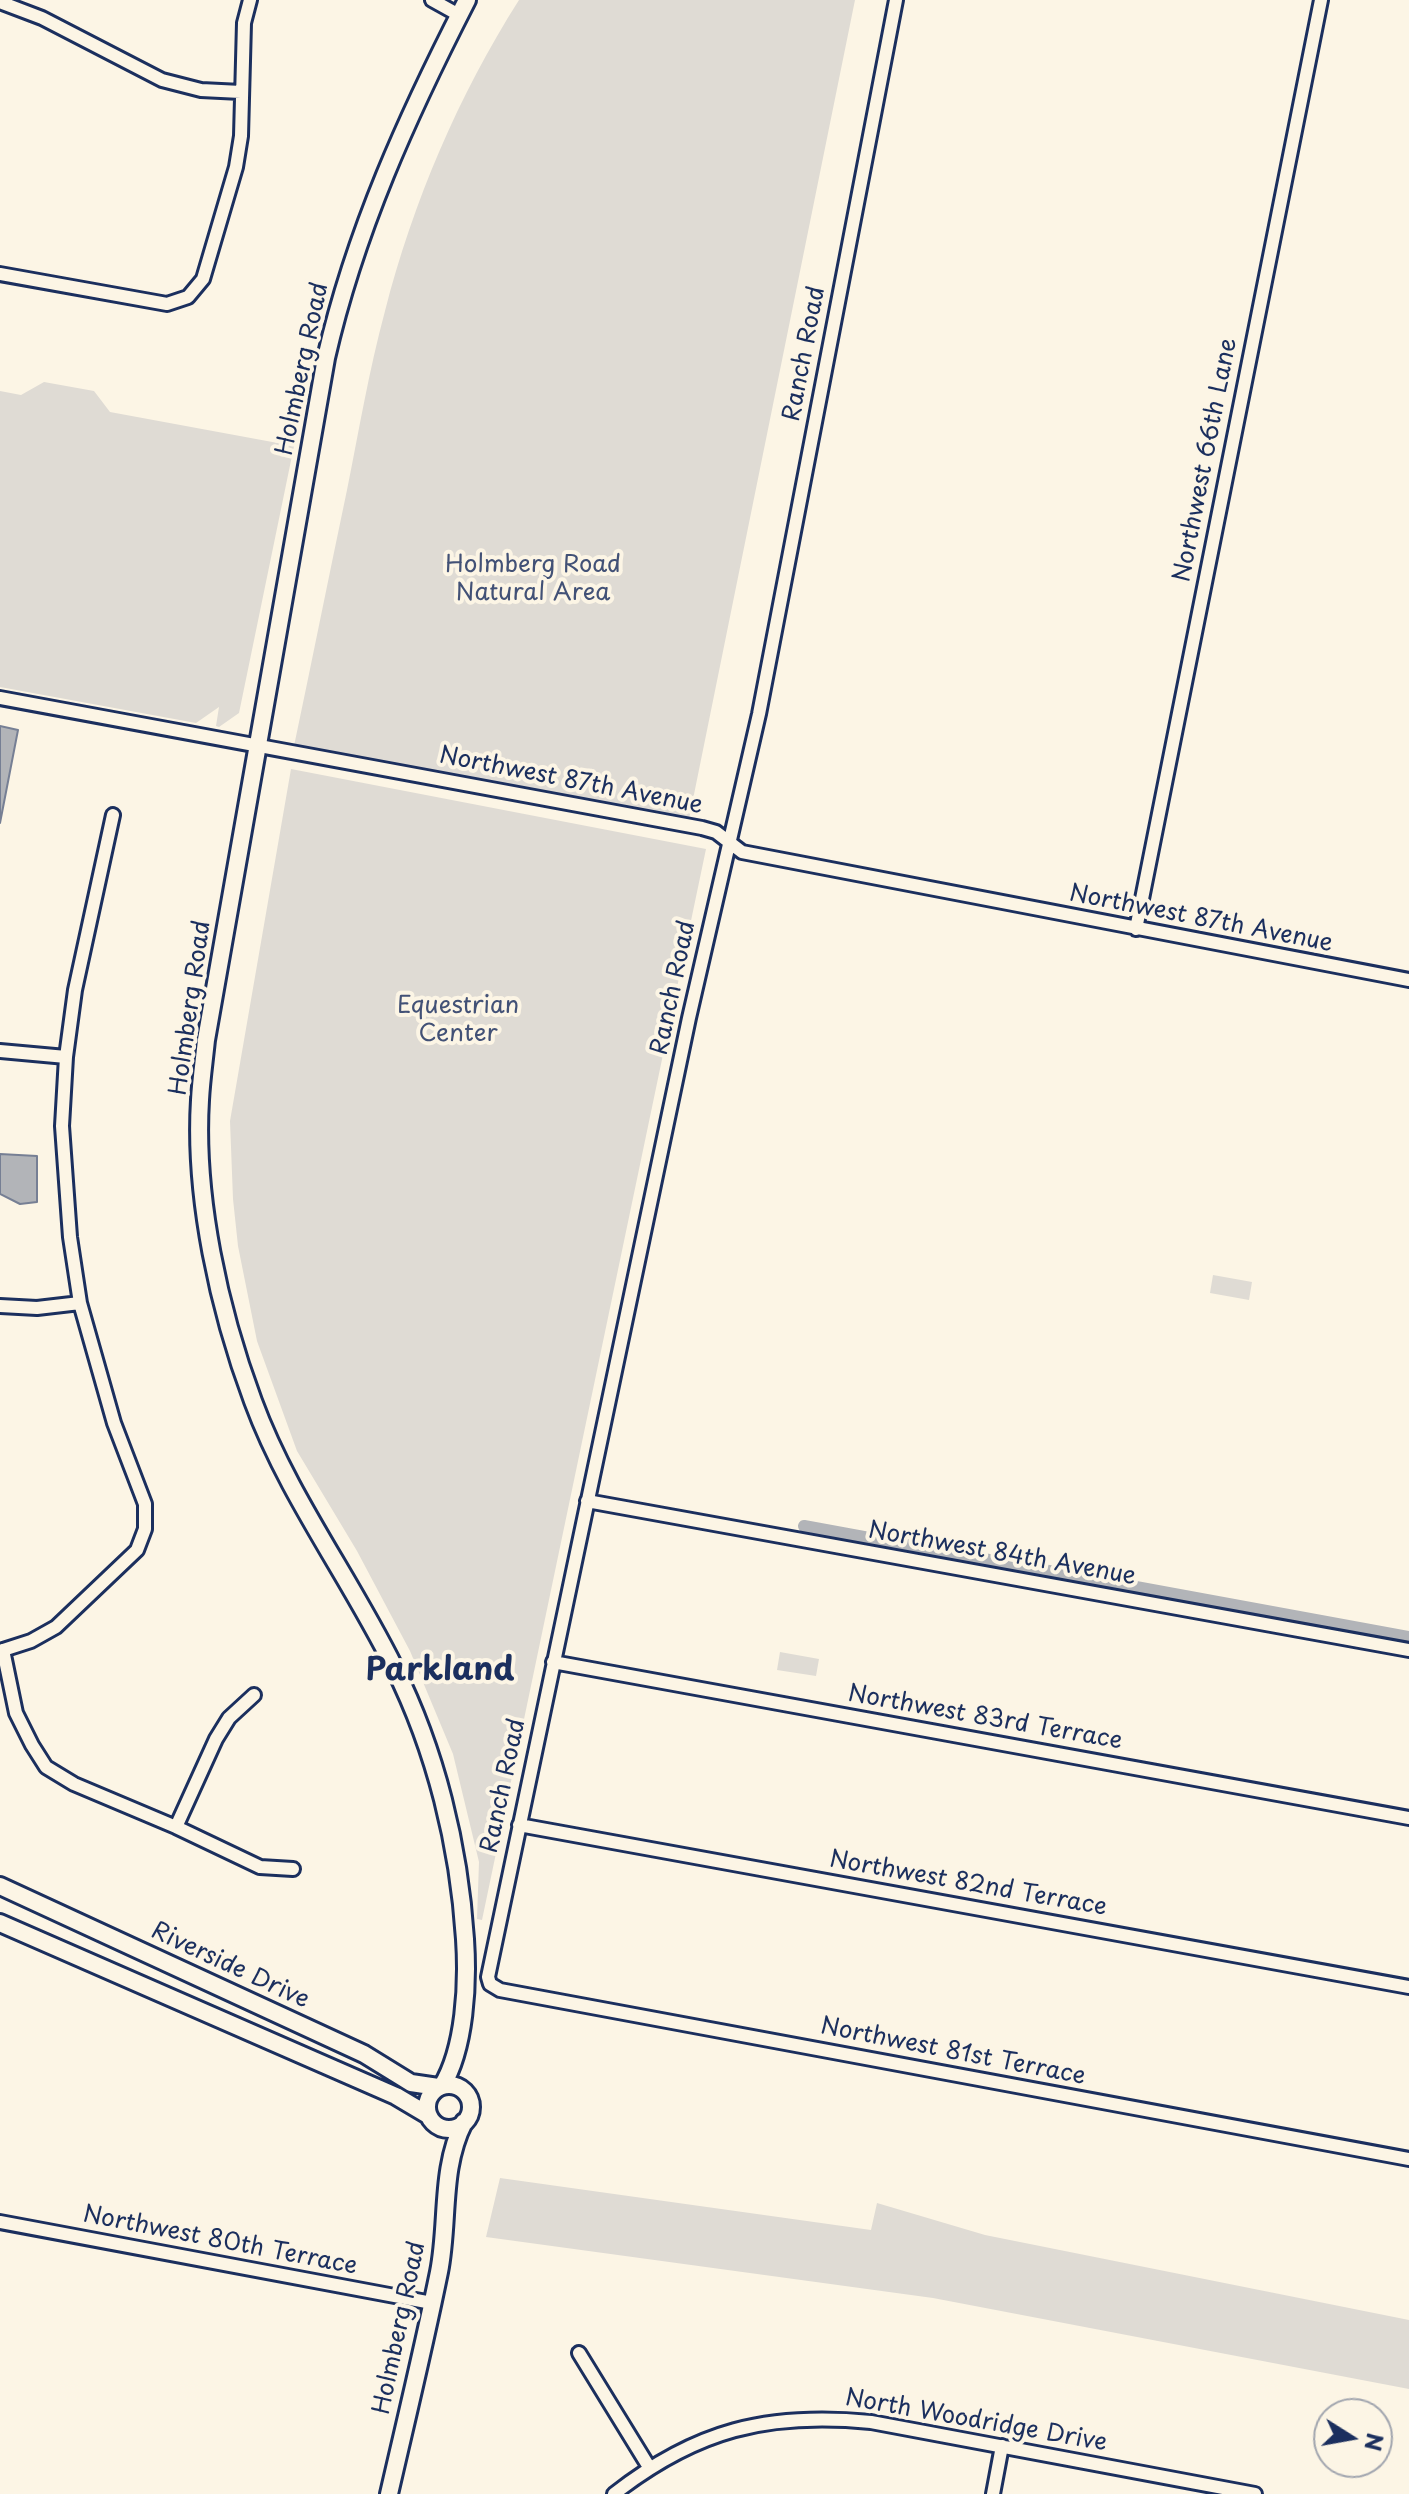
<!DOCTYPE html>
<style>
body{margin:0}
#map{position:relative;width:1409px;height:2494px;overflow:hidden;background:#fcf5e5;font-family:"Playpen Sans",sans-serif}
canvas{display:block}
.north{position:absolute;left:1313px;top:2398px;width:80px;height:80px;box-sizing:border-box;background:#fcf5e5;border:2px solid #a2a6af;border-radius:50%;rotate:101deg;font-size:22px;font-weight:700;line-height:32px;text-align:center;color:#1b2f5e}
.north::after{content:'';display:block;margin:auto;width:28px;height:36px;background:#1b2f5e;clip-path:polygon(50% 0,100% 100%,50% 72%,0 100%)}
</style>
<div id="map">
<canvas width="1409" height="2494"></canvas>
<div class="north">N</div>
</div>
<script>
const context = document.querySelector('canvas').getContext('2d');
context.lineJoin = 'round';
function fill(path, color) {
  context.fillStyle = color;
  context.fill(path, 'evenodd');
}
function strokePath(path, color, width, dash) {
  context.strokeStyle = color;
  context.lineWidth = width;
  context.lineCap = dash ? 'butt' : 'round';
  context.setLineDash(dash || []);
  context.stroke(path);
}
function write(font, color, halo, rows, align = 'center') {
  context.font = font + ' "Playpen Sans",sans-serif';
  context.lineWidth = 8;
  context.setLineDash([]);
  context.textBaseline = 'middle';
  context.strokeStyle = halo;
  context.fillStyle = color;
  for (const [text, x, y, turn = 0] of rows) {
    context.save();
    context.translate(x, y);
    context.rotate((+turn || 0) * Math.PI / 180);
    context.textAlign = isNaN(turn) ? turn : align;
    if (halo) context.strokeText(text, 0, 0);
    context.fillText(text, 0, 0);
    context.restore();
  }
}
fill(new Path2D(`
 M519,0H855L689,819L294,746C312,661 329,575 347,490C359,430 369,370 385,311C413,202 458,96 519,0Z
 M44,382L94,391L110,412L294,446L239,713L219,727L216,726L219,707L196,723L0,687V391L21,395Z
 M291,769L706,849L482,1920L477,1919L479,1862L453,1754L410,1651L357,1551L297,1451L257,1341L238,1246L233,1199L230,1121Z
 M1213,1275L1252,1282L1249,1300L1210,1293Z
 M780,1652L819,1659L816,1676L777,1670Z
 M500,2178L871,2230L877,2203L985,2235L1409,2320V2389L933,2298L486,2237Z`), '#dfdbd4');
const water = new Path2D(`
 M0,726L18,730L0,823Z
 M0,1154L37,1156V1202L20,1204L0,1194Z`);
fill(water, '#b2b4b8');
strokePath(water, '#767f94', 2);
strokePath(new Path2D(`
 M804,1526L1409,1637`), '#b2b4b8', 12);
const minor = new Path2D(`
 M432,0L459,15
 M896,0L759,714L689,1018L488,1977L490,1984L500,1990L1409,2159
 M0,2L42,18L162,80L201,90L241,92
 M0,274L167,304L188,297L203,279L236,167L241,136L244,23L250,0
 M0,698L702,828L716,832L742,852L1409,980
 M1136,929L1321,0
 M0,1051L66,1057
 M0,1306L37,1308L80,1303
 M587,1501L1409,1650
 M3,1650L16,1713L32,1745L46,1767L74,1784L176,1827L260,1867L293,1869
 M0,1651L31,1641L56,1627L137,1550L145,1529V1504L114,1423L80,1303L70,1237L62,1126L66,1057L75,990L113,815
 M553,1662L1409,1818
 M519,1825L1409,1987
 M176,1827L216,1739L229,1718L254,1695
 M0,2222L432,2303
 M579,2353L649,2467
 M614,2494C696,2430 767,2412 871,2422L1255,2494
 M993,2494L1002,2446`);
const tertiary = new Path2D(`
 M0,1886L364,2054L411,2083L438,2087
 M0,1923L396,2096L428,2115
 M427 2107a22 22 0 1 1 44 0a22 22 0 1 1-44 0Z
 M442,2086C465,2048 468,1984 465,1939C459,1846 436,1751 394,1667C349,1576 288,1496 253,1401C219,1310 194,1197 200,1100C201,1080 204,1060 206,1040L326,358C355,231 408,115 467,0
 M389,2494C406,2420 424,2346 439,2272C449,2222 440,2169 464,2122`);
strokePath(minor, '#1b2f5e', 18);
strokePath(tertiary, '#1b2f5e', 22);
strokePath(minor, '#fcf5e5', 12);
strokePath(tertiary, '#fcf5e5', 16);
write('24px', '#1b2f5e', '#fcf5e5', [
 ["Ranch Road",805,354,-79],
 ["Holmberg Road",303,369,-78],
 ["Northwest 66th Lane",1206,460,-79],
 ["Northwest 87th Avenue",571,781,11],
 ["Northwest 87th Avenue",1201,919,11],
 ["Ranch Road",674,988,-78],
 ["Holmberg Road",191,1008,-82],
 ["Northwest 84th Avenue",1002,1554,10],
 ["Northwest 83rd Terrace",985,1718,10],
 ["Ranch Road",504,1786,-78],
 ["Northwest 82nd Terrace",968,1884,10],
 ["Riverside Drive",230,1966,25],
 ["Northwest 81st Terrace",953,2052,11],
 ["Northwest 80th Terrace",220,2241,11],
 ["Holmberg Road",400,2328,-78],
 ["North Woodridge Drive",976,2421,10]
]);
write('24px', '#425176', '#fcf5e5', [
 ["Holmberg Road",533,565],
 ["Natural Area",533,593],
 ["Equestrian",458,1006],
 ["Center",458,1034]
]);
write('bold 32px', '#1b2f5e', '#fcf5e5', [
 ["Parkland",440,1671]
]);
</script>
